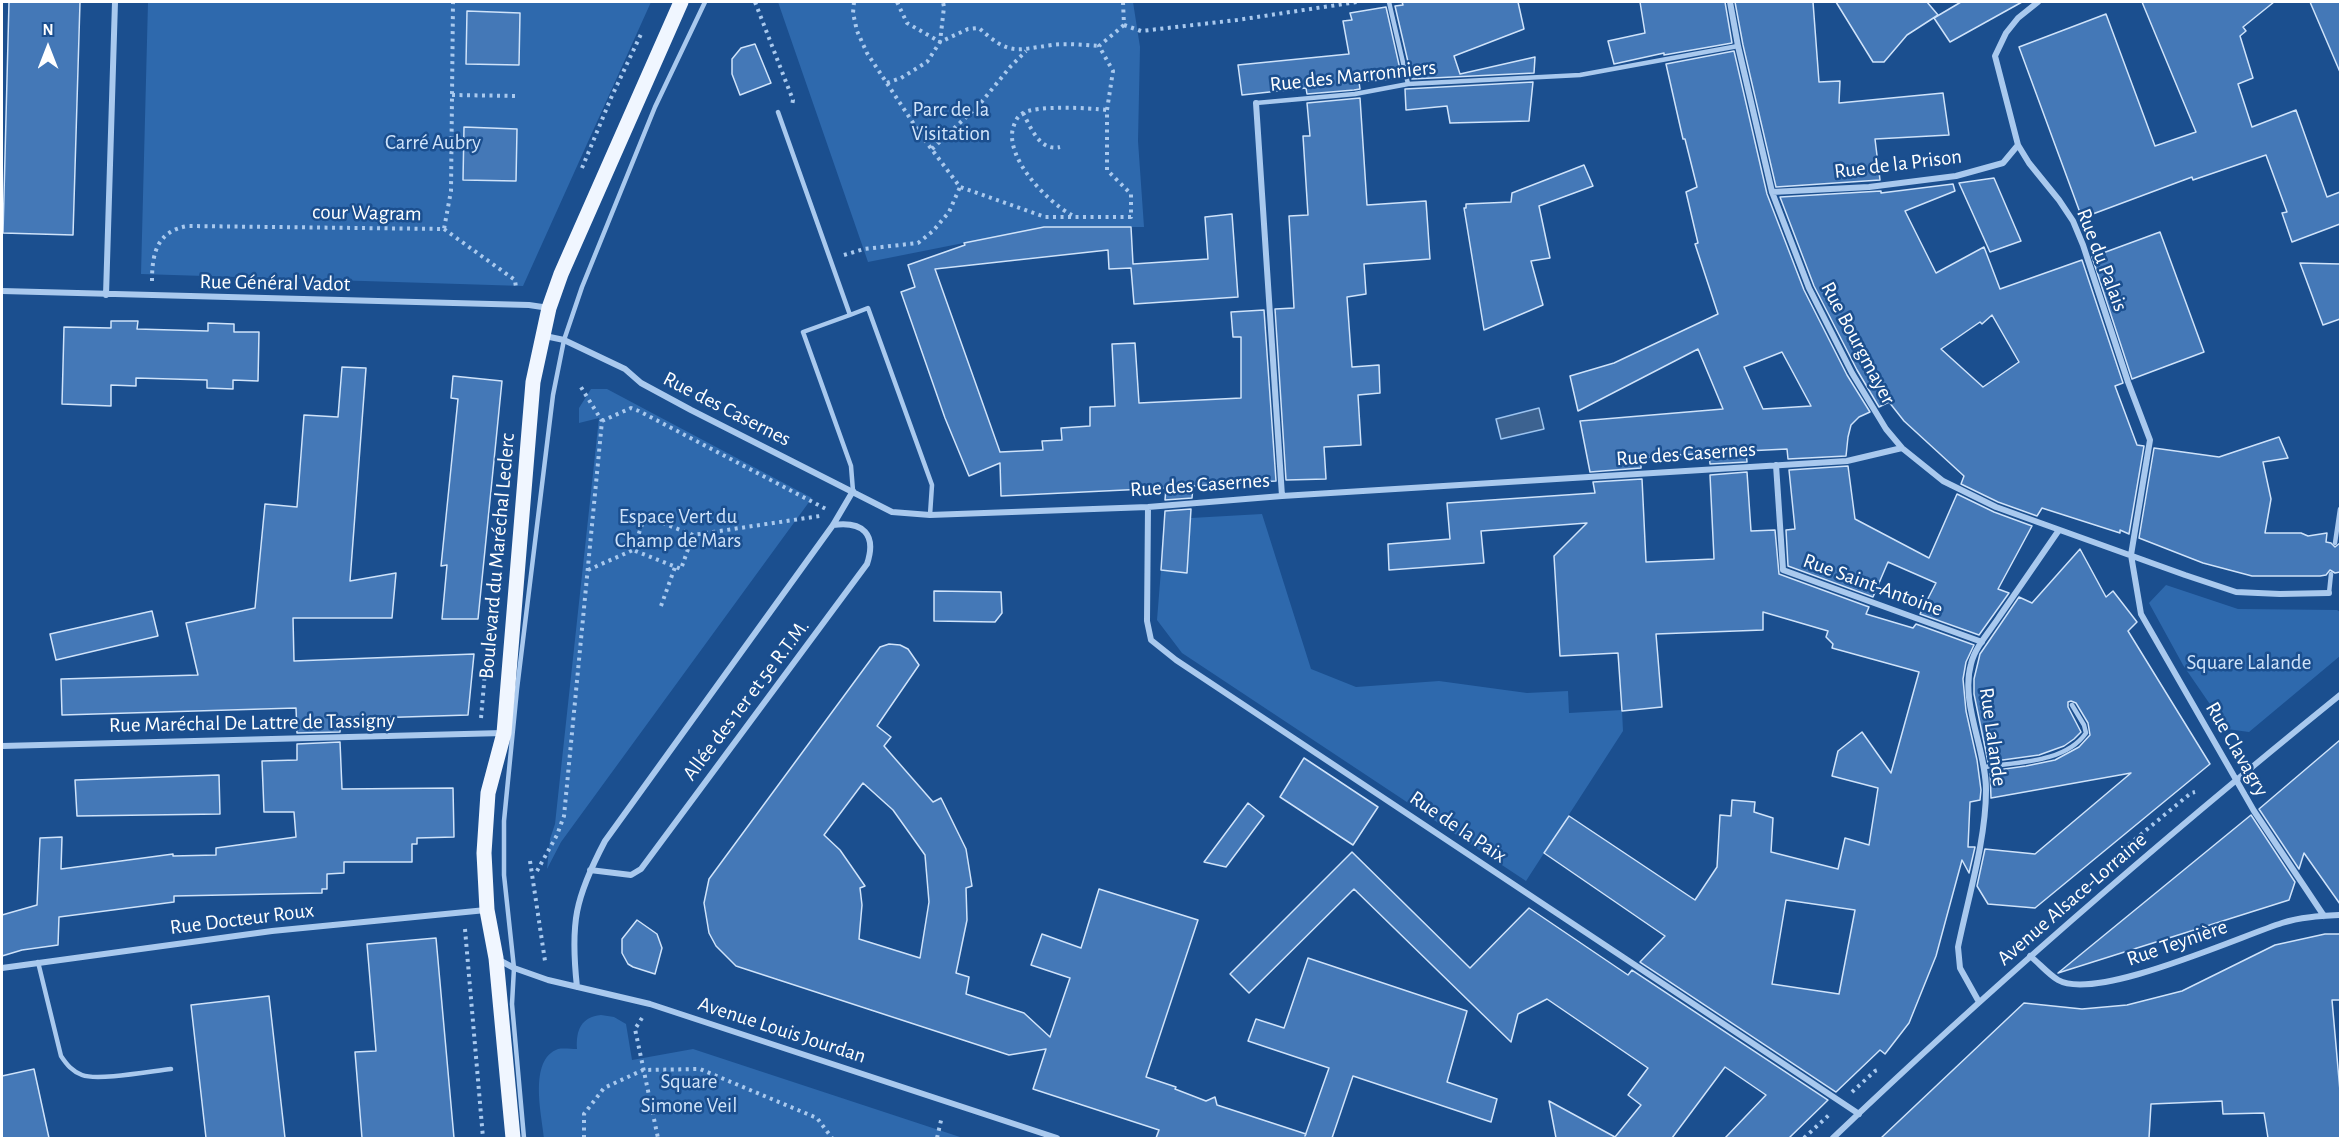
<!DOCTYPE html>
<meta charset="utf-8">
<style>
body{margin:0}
#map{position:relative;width:2342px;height:1140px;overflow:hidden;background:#1b4f8f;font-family:"Alegreya Sans",sans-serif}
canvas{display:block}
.frame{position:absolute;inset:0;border:3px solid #fff;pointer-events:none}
.north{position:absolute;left:18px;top:18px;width:60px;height:60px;-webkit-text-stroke:4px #1b4f8f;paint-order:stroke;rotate:0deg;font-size:16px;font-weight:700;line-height:24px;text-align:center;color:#fff}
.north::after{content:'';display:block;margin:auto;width:21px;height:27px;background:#fff;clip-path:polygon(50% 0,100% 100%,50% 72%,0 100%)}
</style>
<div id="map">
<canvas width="2342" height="1140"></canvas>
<div class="frame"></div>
<div class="north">N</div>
</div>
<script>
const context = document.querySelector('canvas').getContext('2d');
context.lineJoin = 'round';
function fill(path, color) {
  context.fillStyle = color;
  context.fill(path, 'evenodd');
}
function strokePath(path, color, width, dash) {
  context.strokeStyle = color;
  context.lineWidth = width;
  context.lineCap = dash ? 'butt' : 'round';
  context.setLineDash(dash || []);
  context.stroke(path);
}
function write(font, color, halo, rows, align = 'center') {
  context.font = font + ' "Alegreya Sans",sans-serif';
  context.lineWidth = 5;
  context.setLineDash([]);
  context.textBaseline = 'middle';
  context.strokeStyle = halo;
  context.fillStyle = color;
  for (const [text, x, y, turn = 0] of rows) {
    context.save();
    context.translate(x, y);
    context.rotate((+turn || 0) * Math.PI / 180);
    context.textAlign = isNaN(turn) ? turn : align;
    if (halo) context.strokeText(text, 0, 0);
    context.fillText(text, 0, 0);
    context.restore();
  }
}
fill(new Path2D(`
 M148,2H651L523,286L141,274Z
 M778,2H1133L1140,47L1138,141L1144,227H1044L868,262Z
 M591,389H607L812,498L561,842L547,869L550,839L555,824L599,418L579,423V408Z
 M1262,514L1311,669L1356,687L1439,681L1527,693L1568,691L1569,713L1622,710L1623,731L1526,881L1182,653L1157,620L1161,570L1187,572L1191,518Z
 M2166,585L2238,609L2337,610L2340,612V656L2249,732L2227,729L2183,665L2149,603Z
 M601,1015L614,1017L626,1024L632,1060L693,1049L963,1138H544C542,1115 528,1060 558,1049C563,1048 571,1049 577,1049C576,1030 581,1017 601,1015Z`), '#2e69ad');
const water = new Path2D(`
 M1539,408L1544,429L1501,439L1496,419Z`);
fill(water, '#3c6290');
strokePath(water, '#9cc4f0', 1.5);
const building = new Path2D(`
 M9,2H80L73,235L3,233Z
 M1402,2H1518L1524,29L1454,56L1460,74L1535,57L1534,73L1412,79L1395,6L1403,5Z
 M1640,2H1725L1732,43L1664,55V53L1614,64L1608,41L1645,33Z
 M1735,2H1813L1819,82L1840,81L1839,103L1943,93L1949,135L1875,139L1880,180L1776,187L1743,45Z
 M1836,2H1927L1938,15L1907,35L1884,62H1873Z
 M1961,2H2022L1950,42L1934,18Z
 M2142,2H2274L2243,27L2246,31L2240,36L2253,78L2238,84L2252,127L2296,110L2327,197L2340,192V224L2292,242L2282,213L2287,212L2266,155L2193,180L2192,177L2082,218L2019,47L2106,14L2155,146L2196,132Z
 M2310,2H2340V72Z
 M1386,7L1402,78L1359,82L1360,89L1354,90L1307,94L1306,88L1242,95L1238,65L1349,54L1343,21L1352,20L1350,13Z
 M467,11L520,13L519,65L466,64Z
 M755,44L771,83L740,95L732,74V59L741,48Z
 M1734,51L1767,194L1804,290L1847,375L1870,412L1859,417L1851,425L1848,437L1846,456L1788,459L1787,449L1746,451L1747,462L1710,464L1709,453L1662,456L1641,458V468L1590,472L1580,421L1723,409L1698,349L1578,411L1570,376L1614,363L1718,314L1695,244L1698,243L1686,192L1697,187L1685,139H1683L1666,64ZM1782,352L1811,406L1763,409L1744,367Z
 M1533,82L1529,121L1450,123L1447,106L1406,110L1405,89Z
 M1360,98L1367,205L1426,201L1430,259L1364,264L1366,294L1347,297L1352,367L1379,365L1380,393L1358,395L1361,445L1324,447L1326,479L1286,480L1275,309L1294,308L1289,216L1308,215L1303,136H1310L1307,103Z
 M464,127L517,129L516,181L463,180Z
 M1584,165L1593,186L1539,206L1550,258L1531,261L1543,305L1484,330L1464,208H1466V204L1511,202L1512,193Z
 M1994,178L2021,241L1990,252L1959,183Z
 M1953,184L1955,191L1905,211L1936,273L1984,247L2000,289L2082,260L2123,383L2115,386L2137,445L2144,446L2129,534L2120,530V533L2042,508L2037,516L1998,502L1961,484L1964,476L1904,421L1889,402L1879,407L1857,370L1814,286L1780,197L1881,191V193ZM1992,315L2019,362L1983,387L1941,349L1980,322L1982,324Z
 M1232,214L1238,297L1134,304L1131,268L1109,269L1108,250L935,269L1000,452L1043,450L1042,441L1062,440L1061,428L1090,426V407L1115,406L1112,344L1135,343L1139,403L1241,398V337H1233L1231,312L1264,310L1276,481L1193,486L1192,498L1165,500L1166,488L1001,496L1000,463L969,476L945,418L901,292L915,287L908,265L965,245L964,243L1044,227H1131L1133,264L1208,259L1205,217Z
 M2160,232L2204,352L2132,379L2092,257Z
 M2300,263L2340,264V319L2323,325Z
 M111,321H138L137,329L208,331V323L234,324V332H259L258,381L233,380V389L207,388V380L136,378V386L111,385V406L62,404L64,327L111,328Z
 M342,367L366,368L350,581L396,573L392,618H293L294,661L474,654L468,715L340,719V732L297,733L296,708L62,715L61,679L198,675L186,623L255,608L265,504L297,507L304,415L338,417Z
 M453,376L502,381L478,619H442L447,565L441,566L458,399L451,398Z
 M2279,437L2288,458L2263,462L2271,499L2265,533H2301L2308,536L2327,533L2326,542L2331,543L2335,547L2340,543V572L2335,573L2330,570L2326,575L2320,576H2252L2203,563L2139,538L2154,448L2219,457Z
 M1848,466L1855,519L1929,558L1957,494L1994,512L2032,526L1998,589L2009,593L1979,635L1920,614L1936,583L1888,562L1873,597L1788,566L1786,530L1795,529L1789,470Z
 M1747,472L1751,531L1775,530L1779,574L1869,607L1866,614L1913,628L1916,624L1974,645L1966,662L1963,679L1966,711L1977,760L1981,790L1980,800L1970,802L1968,847H1975L1969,873L1962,860L1936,956L1909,1023L1885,1054L1880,1050L1836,1092L1640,962L1665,936L1544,853L1569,816L1695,900L1717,867L1720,815L1731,816L1732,800L1755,802L1754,812L1773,818L1771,852L1838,869L1845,838L1869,845L1878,788L1832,776L1838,751L1862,732L1891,773L1919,672L1832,648L1833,644L1826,637L1828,631L1763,612V630L1656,634L1662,707L1622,711L1618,653L1560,656L1554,556L1587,523L1481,531L1484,563L1389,570L1388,544L1450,539L1447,503L1595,493L1593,482L1642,479L1646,562L1714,559L1710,475ZM1786,900L1855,910L1839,994L1772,984Z
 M1191,509L1187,573L1161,570L1165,511Z
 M2080,549L2106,597L2113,591L2137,622L2128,631L2210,764L2035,908L1988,904L1977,886L1985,849L2035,854L2131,773L1991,798L1990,771L2026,766L2055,760L2079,747L2090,735L2088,723L2076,703L2071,701L2068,702V707L2081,732L2074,739L2064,746L2039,755L1988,762L1974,694V679L1980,654L2019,597L2032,603Z
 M934,591L1001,592L1002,613L995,622L934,621Z
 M152,611L158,636L56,660L50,634Z
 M889,644L900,645L908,649L919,665L877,726L891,737L884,746L933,802L941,798L966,849L972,886L966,888L967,920L956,973L969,977L966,994L1024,1013L1050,1037L1070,978L1031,965L1042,934L1081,948L1099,889L1198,920L1146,1077L1176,1087L1175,1089L1206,1101L1215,1097L1217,1105L1306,1134L1305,1136L1329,1068L1248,1041L1256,1019L1284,1028L1308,958L1467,1011L1447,1082L1497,1099L1491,1122L1353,1076L1332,1138H1156L1159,1130L1033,1089L1046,1049L1009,1055L736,966L716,946L709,933L704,903L709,879L880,647ZM863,783L893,810L925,855L929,902L920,958L859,939L862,905L860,888L865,886L840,850L824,835Z
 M2340,740V904L2304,853L2299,869L2259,809Z
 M340,742L342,789L453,788L454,837L417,838V844H412V862H344V873L327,874V889H322V893L174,896V902L59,917L58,945L22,950L2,956V915L37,905L40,838L62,837L61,869L173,854V856L216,855V848L296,837L294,812H264L262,761L297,760V744Z
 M1304,758L1378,807L1353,845L1280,797Z
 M219,775L220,814L77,816L75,780Z
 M1248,803L1264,816L1226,867L1204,862Z
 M2251,815L2295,882L2289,900L2058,973Z
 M1352,852L1470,968L1529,908L1628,975L1632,970L1828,1100L1789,1138H1725L1766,1095L1725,1067L1672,1138H1556L1549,1101L1615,1137L1641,1105L1628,1095L1648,1068L1547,999L1518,1014L1511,1042L1354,889L1249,993L1230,974Z
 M637,920L657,934L662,948L655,974L633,967L628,964L622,953V939Z
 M2325,934H2340V1000H2332L2340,1091V1138H2268L2264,1113L2223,1114L2222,1101L2151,1104L2149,1138H1881L2024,1003L2082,1009L2127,1005L2182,991L2275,945Z
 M436,938L454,1138H362L355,1052L376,1051L367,944Z
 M269,996L285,1138H206L191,1005Z
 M34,1069L49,1138H2V1076Z`);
fill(building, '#4478b7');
strokePath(building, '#cfe3fa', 1.5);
strokePath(new Path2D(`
 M755,2L793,100L792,105
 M854,2L853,13L857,31L867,53L921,135L960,187L1045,217H1131V194L1107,170V110L1113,71L1099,46L1124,25
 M897,2L907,23L940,42L944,7L943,2
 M1123,2L1124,25
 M1124,25L1141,31L1150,30L1237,20L1357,2
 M887,83L901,78L927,62L940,42L968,29L979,28C1010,56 1015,50 1052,45C1067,43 1084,45 1099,46
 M452,95L518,96
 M1023,113C1031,128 1040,152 1060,147
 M932,149L979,105L1011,66L1026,51
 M582,168L611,98L642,32
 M1072,215C1047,202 1005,158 1013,128C1015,122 1017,116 1023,113C1037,105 1090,108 1107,110
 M444,229L515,280L516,288
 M844,255L864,249L918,243L933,231L949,212L960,187
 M152,281C152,253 157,231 188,226L444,229L451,191L453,2
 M602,421L631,408L639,411L826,509
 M693,535L681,569L633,550L645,516L693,535L820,516
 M588,570L633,550
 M661,606L675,567
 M481,718L489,627
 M2120,856L2122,850L2191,793L2195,792
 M530,861L545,961
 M537,871L557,835L564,816L602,421L579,384
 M465,929L483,1138
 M642,1018L635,1029L658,1138
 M1852,1092L1875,1071L1881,1069
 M584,1138V1114L604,1088L643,1070L700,1069L817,1118L832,1138
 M937,1138L942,1116
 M1804,1138L1830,1114`), '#a9c9ee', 4, [3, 4.5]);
strokePath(new Path2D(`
 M1389,2L1408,84
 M1256,103L1355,94L1408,84L1580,75L1738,46
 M778,112L850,315L803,332L851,466L853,491
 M850,315L868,308L932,485L930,515
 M2335,543L2340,509
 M2329,593L2331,574
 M1985,767C2017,762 2065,763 2086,733L2084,725L2072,705
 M38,962L61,1056C67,1065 72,1071 82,1075C98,1081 152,1071 171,1069
 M524,1138L512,1004L514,968L504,875V821L517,689L553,395L564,340L582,287L655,107L705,2`), '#a9c9ee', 4.5);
strokePath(new Path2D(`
 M1730,2L1738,46L1772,192L1809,288L1852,373L1886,429L1902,448L1943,481L1996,507L2185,575L2236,592L2280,594L2329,593
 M2038,2L2018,18L2006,33L1995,56L2018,145L2029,163L2059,200L2073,221L2083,245L2128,382L2150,440L2131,555L2141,614L2254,811L2324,916
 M1256,103L1282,496
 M1772,192L1869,187L1956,176L2003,163L2018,145
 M2,291L529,305L549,308
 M106,295L115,2
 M545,336L564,340L625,369L641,383L691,410L892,512L930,515L1148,507L1282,496L1847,461L1902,448
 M1776,465L1783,570L1982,642
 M1148,507L1147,621L1151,640L1176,660L1859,1114
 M2,746L503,733
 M590,870L631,875L641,869L867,564C877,534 863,521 833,525
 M2030,956C2039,963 2048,974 2058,980C2096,1002 2238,937 2282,923C2300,917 2321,916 2340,915
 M499,960L514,968L548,980L650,1004L1057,1138
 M2,968L272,931L486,910
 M577,987C570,923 575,898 605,841L833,525L853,491
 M1979,1002L1960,968L1958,947C1968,898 1986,840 1986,790C1986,749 1960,703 1971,664C1975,647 1990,631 1999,617C2019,588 2039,559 2059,530
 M1833,1138C1995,983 2166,836 2340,695`), '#a9c9ee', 6);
strokePath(new Path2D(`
 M513,1138L496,958L487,910L484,853L488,793L504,733L533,382L549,308L561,274L681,2`), '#f0f6ff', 15);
write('21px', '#fff', '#1b4f8f', [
 ["Rue des Marronniers",1353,76,-6],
 ["Rue de la Prison",1898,164,-7],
 ["cour Wagram",367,213,1],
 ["Rue du Palais",2102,260,69],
 ["Rue Général Vadot",275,283,1],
 ["Rue Bourgmayer",1858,343,62],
 ["Rue des Casernes",727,409,27],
 ["Rue des Casernes",1686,454,-4],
 ["Rue des Casernes",1200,485,-4],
 ["Boulevard du Maréchal Leclerc",497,556,-85],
 ["Rue Saint-Antoine",1873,585,20],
 ["Allée des 1er et 5e R.T.M.",746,700,-53],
 ["Rue Maréchal De Lattre de Tassigny",252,723,-1],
 ["Rue Lalande",1993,737,82],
 ["Rue Clavagry",2237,749,60],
 ["Rue de la Paix",1458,827,34],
 ["Avenue Alsace-Lorraine",2072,899,-41],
 ["Rue Docteur Roux",242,919,-7],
 ["Rue Teynière",2177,943,-19],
 ["Avenue Louis Jourdan",782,1030,18]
]);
write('21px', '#cfe3fa', '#1b4f8f', [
 ["Parc de la",951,110],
 ["Visitation",951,134],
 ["Carré Aubry",433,143],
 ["Espace Vert du",678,517],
 ["Champ de Mars",678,541],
 ["Square Lalande",2249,663],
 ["Square",689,1082],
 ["Simone Veil",689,1106]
]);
</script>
